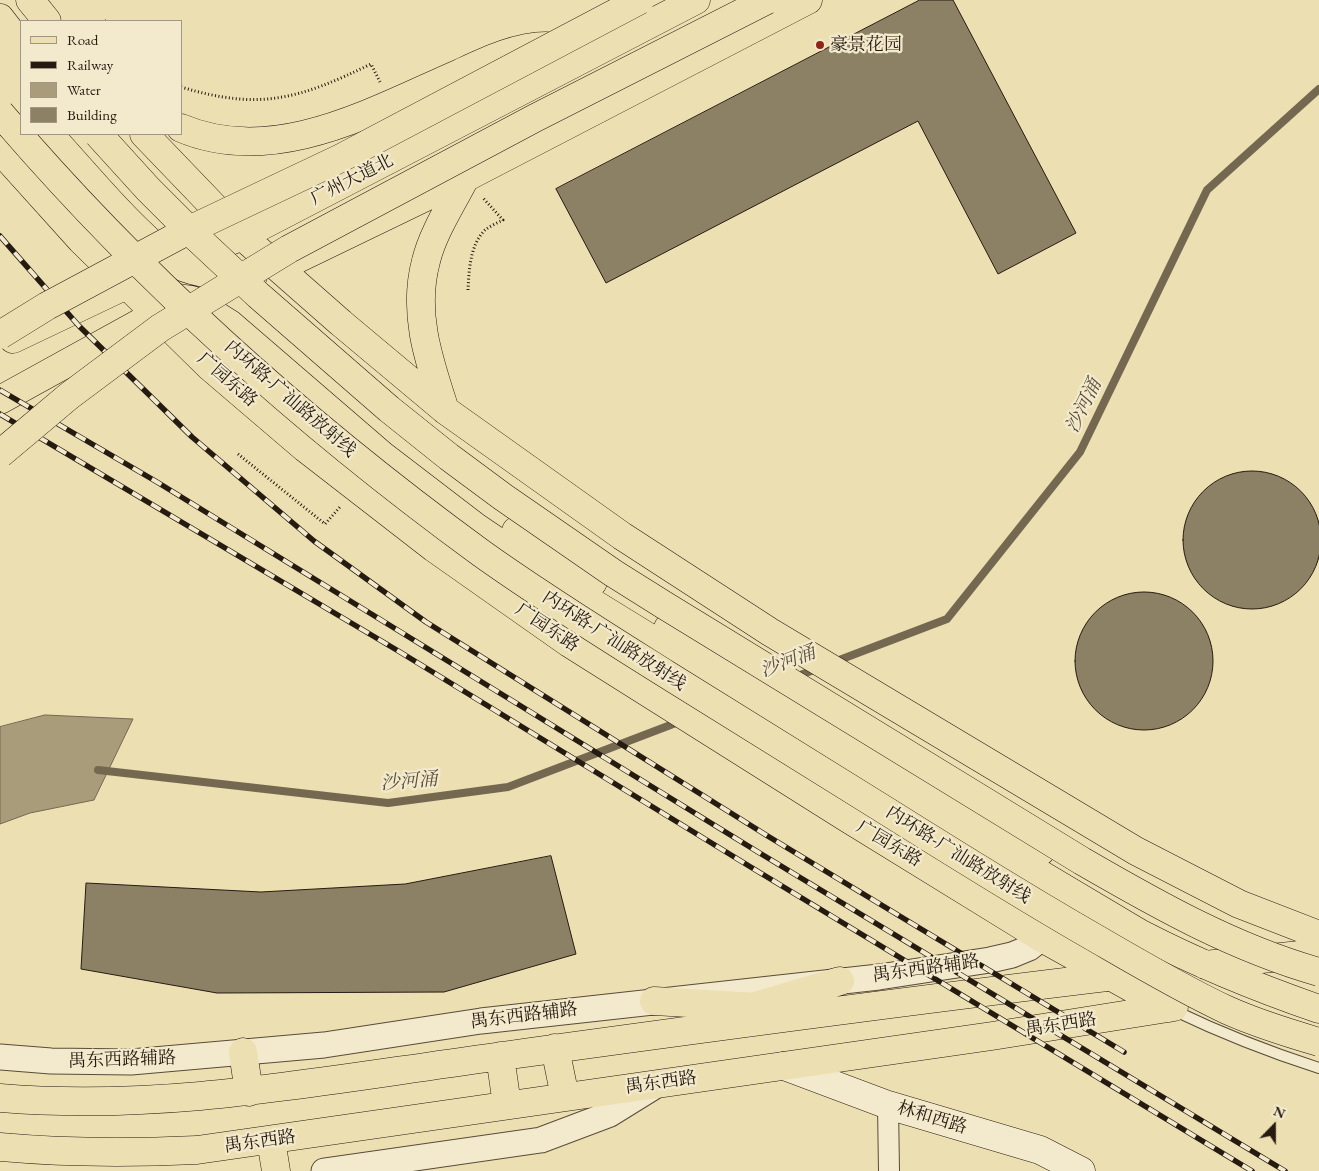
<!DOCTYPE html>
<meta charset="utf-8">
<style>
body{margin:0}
#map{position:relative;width:1319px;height:1171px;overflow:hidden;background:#ecdfb2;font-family:"EB Garamond",serif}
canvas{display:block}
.legend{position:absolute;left:20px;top:20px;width:162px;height:115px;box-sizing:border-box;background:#f3eacd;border:1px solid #a19782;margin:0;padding:6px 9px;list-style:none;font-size:15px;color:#261b11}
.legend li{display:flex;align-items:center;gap:10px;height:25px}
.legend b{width:25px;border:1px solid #a19782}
.north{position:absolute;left:1249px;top:1101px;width:50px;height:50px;-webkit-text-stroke:4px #f3eacd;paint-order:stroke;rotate:22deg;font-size:14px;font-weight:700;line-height:20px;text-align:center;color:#261b11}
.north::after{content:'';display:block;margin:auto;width:18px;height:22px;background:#261b11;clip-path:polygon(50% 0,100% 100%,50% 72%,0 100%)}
</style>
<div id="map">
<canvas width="1319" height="1171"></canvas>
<ul class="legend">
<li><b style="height:6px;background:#ecdfb2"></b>Road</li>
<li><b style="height:6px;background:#261b11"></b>Railway</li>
<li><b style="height:14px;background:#a99c7b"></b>Water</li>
<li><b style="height:14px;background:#8d8165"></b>Building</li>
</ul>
<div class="north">N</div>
</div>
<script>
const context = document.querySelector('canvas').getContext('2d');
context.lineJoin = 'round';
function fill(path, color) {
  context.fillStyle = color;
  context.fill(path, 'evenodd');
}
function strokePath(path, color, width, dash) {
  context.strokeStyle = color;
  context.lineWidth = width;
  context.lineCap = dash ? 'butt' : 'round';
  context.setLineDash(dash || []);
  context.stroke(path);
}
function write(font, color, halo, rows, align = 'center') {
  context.font = font + ' "EB Garamond","Noto Serif SC",serif';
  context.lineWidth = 4.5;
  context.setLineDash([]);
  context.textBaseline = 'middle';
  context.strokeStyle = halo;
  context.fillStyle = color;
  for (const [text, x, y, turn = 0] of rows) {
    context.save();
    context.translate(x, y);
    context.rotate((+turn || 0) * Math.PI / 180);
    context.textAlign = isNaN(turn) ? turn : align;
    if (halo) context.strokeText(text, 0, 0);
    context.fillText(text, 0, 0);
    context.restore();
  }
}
const water = new Path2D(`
 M45,715L133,719L94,800L30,813L0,824V727Z`);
fill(water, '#a99c7b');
strokePath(water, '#756851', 1);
strokePath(new Path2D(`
 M834,662L947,619L1080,452L1207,190L1319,89
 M795,677L819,668
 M98,770L388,803L508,787L681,721`), '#756851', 8);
const building = new Path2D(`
 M920,0H953L1076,233L998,274L918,121L606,283L556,189Z
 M1183 540a69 69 0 1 1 138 0a69 69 0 1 1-138 0Z
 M1075 661a69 69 0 1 1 138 0a69 69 0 1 1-138 0Z
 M551,856L576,954L444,992L217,993L81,969L86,883L261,892L405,884Z`);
fill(building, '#8d8165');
strokePath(building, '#261b11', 1);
const service = new Path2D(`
 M1173,1010C1221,1033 1269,1052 1319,1068`);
const minor = new Path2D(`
 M888,1105L889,1171`);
const tertiary = new Path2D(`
 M0,1057L51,1061L131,1062L324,1045L481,1021L879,977L990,960L1012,955L1029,948L1042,938
 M324,1171L541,1140L610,1114L660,1083`);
const secondary = new Path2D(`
 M784,1066L888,1105L1040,1150L1081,1171`);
const primary = new Path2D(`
 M30,0L47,21
 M0,52L21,77
 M0,77L21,102
 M181,128C275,168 374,110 460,73C486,61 517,46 546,46
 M49,134C84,172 118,214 157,248C163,253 170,261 178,265C201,276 228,276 253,276
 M144,134L242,236L341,323L445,410L622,536L770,632L1136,851L1239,904L1319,935
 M0,150L81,240L209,366L305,448L434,548L569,643L847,818L1042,938L1168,1008
 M283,266L465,178L808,0
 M179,298L192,300L230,324L382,455L476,527L544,573L847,759L1141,934C1199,964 1258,988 1319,1009
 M13,339L139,279L242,236L696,0
 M0,400L156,314L172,307
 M445,410C429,361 412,313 426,261C433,232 452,204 465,178
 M516,531L593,582
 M668,628L904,771L1041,851
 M1205,965L1319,953
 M654,1001L757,1007
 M739,1011L840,981
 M555,1048L565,1097
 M243,1052L249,1092
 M500,1056L507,1105
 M0,1098C165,1112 325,1080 488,1058C697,1029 906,1001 1115,976
 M271,1140L276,1171
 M0,1147C66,1153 132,1153 197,1150L992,1036L1174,1007`);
const trunk = new Path2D(`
 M0,18L21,45`);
strokePath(service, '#584c39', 12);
strokePath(minor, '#584c39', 22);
strokePath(tertiary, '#584c39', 27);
strokePath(secondary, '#261b11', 29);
strokePath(primary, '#261b11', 29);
strokePath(trunk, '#261b11', 29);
strokePath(new Path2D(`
 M105,21H106
 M181,87C260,111 299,99 371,64L380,82
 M468,290C469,270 470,245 485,230C490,226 497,223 503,220L483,198
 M238,454L325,524L340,507`), '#261b11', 3, [1, 2.5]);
strokePath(service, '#f3eacd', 10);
strokePath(minor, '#f3eacd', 20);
strokePath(tertiary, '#f3eacd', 25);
strokePath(secondary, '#f3eacd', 28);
strokePath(primary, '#ecdfb2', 28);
strokePath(trunk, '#ecdfb2', 28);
const rail = new Path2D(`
 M0,236L79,326L192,437L314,541L426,622L766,835L1124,1052
 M0,390L157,482L758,852L1285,1171
 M0,414L400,652L749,866L1252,1171`);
strokePath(rail, '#261b11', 5.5);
strokePath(rail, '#f3eacd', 4, [11]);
const trunkBridge = new Path2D(`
 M0,113C140,277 307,426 481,553C541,596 604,635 666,674C740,720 814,766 888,812C955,854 1022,896 1090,935C1135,961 1180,988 1227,1010C1256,1023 1288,1033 1319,1042
 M98,134L148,189L197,238L258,295L389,409L449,457L503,497L613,573L664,605L1082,861C1158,905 1234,948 1319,972
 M0,335L47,306L187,231L341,158L640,0
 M0,454L69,396L160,328L289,249L535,118L767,0`);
strokePath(trunkBridge, '#261b11', 29, []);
strokePath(trunkBridge, '#ecdfb2', 28);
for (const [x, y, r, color] of [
 [820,45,5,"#8f2418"]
]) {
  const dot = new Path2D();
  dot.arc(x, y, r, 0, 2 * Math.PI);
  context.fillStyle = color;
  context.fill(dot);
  strokePath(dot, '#f3eacd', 2);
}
write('18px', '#261b11', '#f3eacd', [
 ["豪景花园",830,45]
], 'left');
write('18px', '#261b11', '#f3eacd', [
 ["广州大道北",352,180,-27],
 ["广园东路",227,380,41],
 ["内环路-广汕路放射线",290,399,41],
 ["广园东路",547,628,34],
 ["内环路-广汕路放射线",614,641,33],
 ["广园东路",889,844,31],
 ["内环路-广汕路放射线",958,855,32],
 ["禺东西路辅路",926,969,-8],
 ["禺东西路辅路",524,1016,-7],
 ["禺东西路",1061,1025,-9],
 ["禺东西路辅路",122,1060,-2],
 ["禺东西路",661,1083,-8],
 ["林和西路",932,1118,17],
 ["禺东西路",260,1142,-8]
]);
write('italic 19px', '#5a4f3b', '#f3eacd', [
 ["沙河涌",1084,406,-64],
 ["沙河涌",788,662,-21],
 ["沙河涌",409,782,-5]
]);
</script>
